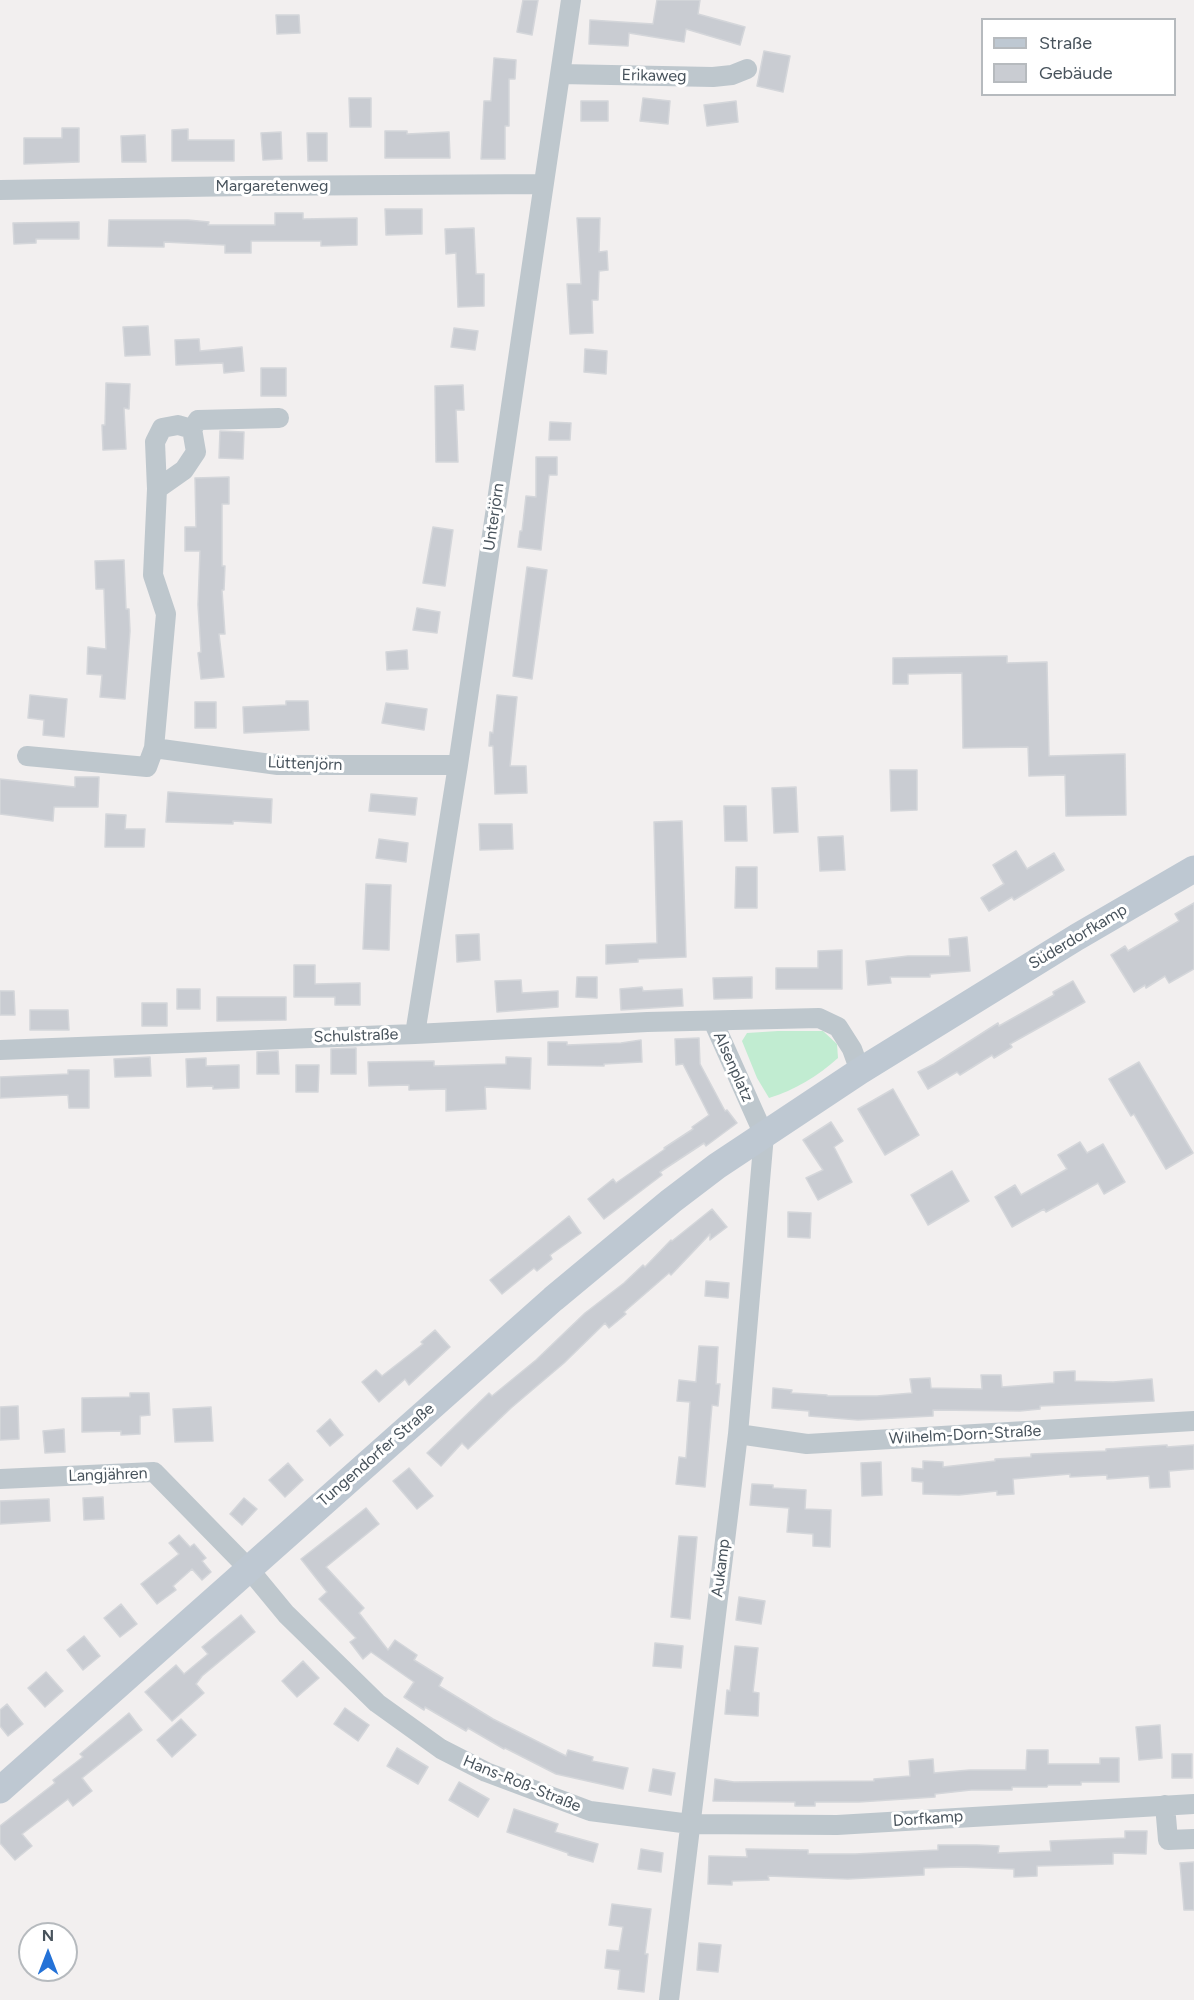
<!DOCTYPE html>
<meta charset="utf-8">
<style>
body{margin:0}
#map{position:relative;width:1194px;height:2000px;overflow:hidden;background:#f2efef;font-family:Figtree,sans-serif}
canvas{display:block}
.legend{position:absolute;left:981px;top:18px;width:195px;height:78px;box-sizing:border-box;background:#fff;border:2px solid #b6babe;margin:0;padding:8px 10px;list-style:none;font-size:18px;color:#48535c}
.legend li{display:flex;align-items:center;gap:12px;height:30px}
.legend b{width:30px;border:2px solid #b6babe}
.north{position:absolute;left:18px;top:1922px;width:60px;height:60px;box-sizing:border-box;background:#fff;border:2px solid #b6babe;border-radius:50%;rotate:0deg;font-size:16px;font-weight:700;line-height:24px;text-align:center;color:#48535c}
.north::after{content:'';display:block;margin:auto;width:21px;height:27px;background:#2472d7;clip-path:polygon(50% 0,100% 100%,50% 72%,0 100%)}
</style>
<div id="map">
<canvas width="1194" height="2000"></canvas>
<ul class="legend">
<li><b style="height:8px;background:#bec8d2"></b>Straße</li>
<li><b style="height:16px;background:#c9ccd2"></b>Gebäude</li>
</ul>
<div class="north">N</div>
</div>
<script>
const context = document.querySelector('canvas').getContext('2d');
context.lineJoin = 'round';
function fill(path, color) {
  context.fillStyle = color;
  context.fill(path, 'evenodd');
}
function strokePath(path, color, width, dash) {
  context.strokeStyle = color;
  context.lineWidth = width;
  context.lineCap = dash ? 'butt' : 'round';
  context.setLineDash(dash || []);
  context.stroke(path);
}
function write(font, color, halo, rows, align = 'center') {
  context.font = font + ' Figtree,sans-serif';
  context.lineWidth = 6;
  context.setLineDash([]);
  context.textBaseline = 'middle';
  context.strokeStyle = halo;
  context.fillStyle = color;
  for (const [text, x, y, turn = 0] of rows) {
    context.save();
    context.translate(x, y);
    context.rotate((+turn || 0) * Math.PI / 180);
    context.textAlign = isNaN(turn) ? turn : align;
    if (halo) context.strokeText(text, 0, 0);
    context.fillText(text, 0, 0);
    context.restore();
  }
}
fill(new Path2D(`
 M778,1031H823L837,1044L838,1058C818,1076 795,1090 769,1098L757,1078L742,1041L747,1033Z`), '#c1ecd1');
const building = new Path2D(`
 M523,0H538L532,35L517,32Z
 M657,0H700L698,14L745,27L740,45L686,29L684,42L629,33L628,46L589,44L590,20L653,24Z
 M276,15H299L300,33L277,34Z
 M764,51L790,56L783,92L757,86Z
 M494,58L516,60L515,79H509V126H505V159H481L484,101H491Z
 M349,98H371V127H350Z
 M643,98L670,101L668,124L640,121Z
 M581,101H608V121H581Z
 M736,101L738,122L707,126L704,105Z
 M62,128H79V162L24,164V138H62Z
 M188,129V140H234V161H172V130Z
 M385,131H407V134L449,132L450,158H385Z
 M281,132L282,159L263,160L261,133Z
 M307,133H327V161H308Z
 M145,135L146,162H122L121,136Z
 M385,209H422V234L386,235Z
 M275,213H303V219L357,218V245L321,246V241H251V253H225V245L164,242V247L108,246L109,220H188L209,222L208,225H275Z
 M577,218H600L599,252L607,251L608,270L599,271L598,300H592L593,333L570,334L567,284H581Z
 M79,222V239H36V243L14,244L13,223Z
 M474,228L476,274H484V306L458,307L456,253L446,254L445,229Z
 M148,326L150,355L125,356L123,327Z
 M454,328L478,331L475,350L451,347Z
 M199,339L200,351L242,347L244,371L224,373L223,363L176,365L175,340Z
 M585,349L607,351L606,374L584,372Z
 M261,368H286V396H261Z
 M106,383L130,384L129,409L124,408L126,449L103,450L102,425H105Z
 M463,385L464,410H456L458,462H436L435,386Z
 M550,422L571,423L570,440H549Z
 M220,431L244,432L243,459L219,458Z
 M536,457H557V475H549L541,550L518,547L520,531H522L526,496L536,497Z
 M229,477V504H222V566H225L224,590H222L225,634H219L224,677L201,679L198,653L201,652L198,605L200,551H185V527H196L195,478Z
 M433,527L453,530L445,586L423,583Z
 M124,560L126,609H129L130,631L125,699L100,697L102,675L87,674L88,647L106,649L104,589H96L95,561Z
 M527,567L547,570L532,679L513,676Z
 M417,608L440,612L437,633L413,630Z
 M407,650L408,669L387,670L386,652Z
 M1007,656V663L1047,662L1049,756L1125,754L1126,815L1066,816L1065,775L1029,776L1028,747L963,748L962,673L908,674V684H893V658Z
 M30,695L67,699L64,737L43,735L44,720L28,718Z
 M497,695L517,697L510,766H526L527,793L495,794L493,746H489L490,732L493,733Z
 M286,701H308L309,730L244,733L243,707L286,705Z
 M195,702H216V728H195Z
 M386,703L427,709L424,730L382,723Z
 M890,770H917V810L891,811Z
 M75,777H99L98,807H54L53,821L0,814V779L75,787Z
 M796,787L798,832L774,833L772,788Z
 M168,792L272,799L271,823L233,821V824L166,822Z
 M371,794L417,798L415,815L369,811Z
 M724,806H746L747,841H725Z
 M106,814L126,815L125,829H145L144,847H105Z
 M682,821L686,957L638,959V962L606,964V945L657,943L654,822Z
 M479,824H512L513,849L480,850Z
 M843,836L845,870L820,871L818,837Z
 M379,839L408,843L406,862L376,858Z
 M1016,851L1027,869L1054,853L1064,870L1014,900L1012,897L989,911L981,898L1004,884L993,865Z
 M736,867H757V908H735Z
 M366,884L391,885L389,950L363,949Z
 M1194,903V969L1169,983L1165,976L1146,988L1145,985L1134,992L1111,955L1125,946L1128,951L1179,921L1175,914Z
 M479,934L480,960L457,962L456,935Z
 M967,937L970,971L930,974V977H890L891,983L868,985L866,961L908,956H950L949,939Z
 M842,950V989H776V968H818V951Z
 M294,965H315V984L360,983V1005H335V997H294Z
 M577,977H597V998L576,997Z
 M752,977V998L714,999L713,978Z
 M521,980L522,993L558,991V1007L497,1012L495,981Z
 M1073,981L1085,1002L1010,1044L1012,1047L994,1058L992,1055L960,1075L957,1072L928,1089L918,1072L934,1064L998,1023L999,1026L1054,995L1053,992Z
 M642,987L643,991L682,989L683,1006L621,1010L620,989Z
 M177,989H200V1009H177Z
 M0,991H14L15,1015H0Z
 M217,997H286V1020L217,1021Z
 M142,1003H167V1026H142Z
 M30,1010H68L69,1030H30Z
 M699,1038L700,1064L725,1111L727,1110L737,1123L706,1146L704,1143L660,1172L662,1175L604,1219L588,1199L613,1179L616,1183L665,1149L664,1148L693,1129L692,1127L709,1115L683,1064L676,1065L675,1039Z
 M641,1040L642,1062L604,1064V1066L548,1065V1042H567V1045L621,1043Z
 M356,1048V1074H331V1049Z
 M278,1051L279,1074H257V1052Z
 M150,1057L151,1076L115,1077L114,1059Z
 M506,1057L531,1058L530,1089L485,1087L486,1109L446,1111V1089L409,1090V1085L369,1086L368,1062L434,1061V1066L506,1064Z
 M206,1058V1066L239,1065V1088L213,1089V1086L187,1087L186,1059Z
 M1139,1062L1193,1153L1166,1169L1134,1114L1131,1116L1109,1079Z
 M296,1065H319L318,1092H296Z
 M68,1070H89V1108H69L68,1095L0,1098V1077L68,1074Z
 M893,1089L919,1135L885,1155L858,1109Z
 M831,1122L843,1141L834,1147L852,1182L818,1200L806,1178L823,1170L803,1140Z
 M1080,1142L1087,1153L1103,1144L1125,1182L1104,1194L1098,1183L1046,1212L1044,1209L1012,1227L995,1197L1015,1185L1021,1195L1067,1169L1058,1155Z
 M952,1171L969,1201L928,1225L911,1195Z
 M712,1209L727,1227L710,1240V1234L671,1275L669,1273L624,1312L626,1314L609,1328L605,1323L564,1363L511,1408L468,1449L462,1443L441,1466L427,1453L489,1393L492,1396L536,1360L585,1313L624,1283L643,1265L645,1267L671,1240L672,1241Z
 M788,1212L811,1213L810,1238L788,1237Z
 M569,1216L581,1233L550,1255L552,1259L537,1271L534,1268L502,1294L490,1280Z
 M706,1281L729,1283L728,1298L705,1296Z
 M435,1330L450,1347L409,1385L405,1379L379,1402L362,1382L376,1370L382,1376L423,1344L421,1342Z
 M699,1346L718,1347L716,1384H720L718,1406L712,1405L705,1487L676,1484L679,1457L686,1458L690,1402L677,1401L679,1380L696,1382Z
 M1075,1371V1381L1113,1382L1152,1379L1154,1401L1040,1406V1409L1020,1411L933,1410V1416L858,1420L809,1416V1411L772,1408L773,1388L792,1390L791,1393L827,1395V1396H877L912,1393L910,1379L930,1378L931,1388L982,1389L981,1375H1001L1002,1387L1054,1383V1372Z
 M130,1393H149L150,1415L140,1416V1434L121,1435V1431L82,1432V1398L130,1397Z
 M18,1406L19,1439L0,1440V1407Z
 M211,1407L213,1441L175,1442L173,1409Z
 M330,1419L343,1435L330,1446L317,1431Z
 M64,1429L65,1452L45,1453L43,1431Z
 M1167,1445V1447L1194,1445V1469L1169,1471L1170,1487L1150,1488L1149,1476L1107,1479V1475L1070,1477V1474L1013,1479L1014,1494L997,1495V1491L959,1495L923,1494V1482L912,1481V1468L923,1469V1461L943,1462V1467L995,1461V1459L1031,1457V1454L1106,1451V1449Z
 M881,1462L882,1495L862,1496L861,1463Z
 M288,1463L303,1480L285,1497L269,1480Z
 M409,1468L433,1496L417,1509L393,1481Z
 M752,1484L773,1485V1488L806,1490L805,1509L831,1510L830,1547L813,1546V1534L787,1532L789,1508L750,1505Z
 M103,1497L104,1519L84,1520L83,1498Z
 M244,1498L257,1509L242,1525L230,1514Z
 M49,1499L50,1521L0,1524V1501Z
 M366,1508L379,1524L326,1567L364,1608L359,1613L388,1650L395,1640L417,1655L414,1660L443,1678L439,1686L493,1719L566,1756L568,1750L593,1757L592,1761L628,1768L623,1789L556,1774L505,1748L504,1749L468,1728L466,1731L425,1707L424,1710L404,1697L414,1682L371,1652L363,1659L350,1642L356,1638L319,1599L327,1592L301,1559Z
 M179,1535L190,1547L194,1544L206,1558L202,1561L211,1572L202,1580L192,1569L173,1586L176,1590L157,1604L141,1584L179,1554L169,1543Z
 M679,1536L697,1537L690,1619L671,1617Z
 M739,1597L765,1601L761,1624L736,1620Z
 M121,1604L137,1624L120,1637L104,1618Z
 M241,1615L255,1632L202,1676L196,1684L204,1693L172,1721L145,1692L176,1665L184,1674L208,1654L202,1647Z
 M84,1636L100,1656L83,1670L67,1650Z
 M655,1643L683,1646L681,1668L653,1666Z
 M735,1646L758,1648L753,1692L759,1693L758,1716L725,1714L727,1690L730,1691Z
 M303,1661L319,1678L297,1697L282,1681Z
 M46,1672L63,1691L45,1707L28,1688Z
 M7,1704L23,1724L8,1736L0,1726V1710Z
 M345,1708L369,1725L358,1741L334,1724Z
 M129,1713L142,1730L82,1778L92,1791L73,1806L68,1799L22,1834L32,1846L15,1860L0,1843V1826L55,1783L53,1780L83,1757L80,1754Z
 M181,1719L196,1735L172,1757L157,1740Z
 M1160,1725L1162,1758L1139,1760L1136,1727Z
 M397,1748L428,1767L418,1784L387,1766Z
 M1027,1750H1048V1764H1100V1758H1119V1782H1081V1785H1048L1047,1787H1012V1790H971L935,1794V1797L859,1802H815V1806H795V1802L713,1801L715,1779L734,1782L874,1781V1779L910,1776L909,1761L933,1759L934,1773L970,1770H1026Z
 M1172,1754H1192V1778H1172Z
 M653,1769L675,1773L671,1795L649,1791Z
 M459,1782L489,1799L478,1817L449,1800Z
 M514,1809L558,1824L555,1832L598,1844L593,1862L568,1855V1853L507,1832Z
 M1125,1831H1147L1146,1854L1113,1853V1864L1037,1866V1876L1014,1877V1869L960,1867L924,1868V1875L848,1879L768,1876L769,1880L732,1881V1885L708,1884L709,1856L747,1857L746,1849L808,1850V1854H855L938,1850V1845H977L999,1846L998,1853L1051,1851L1050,1841L1125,1838Z
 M641,1849L663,1853L661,1872L638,1869Z
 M1194,1862V1910H1184L1180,1863Z
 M612,1904L651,1909L645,1954H648L644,1992L618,1989L620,1970L605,1968L607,1950L619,1951L623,1927L609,1925Z
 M699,1943L721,1945L718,1972L697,1970Z`);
fill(building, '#c9ccd2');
strokePath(building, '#d4d6da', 1.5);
strokePath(new Path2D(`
 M560,74L713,77L732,75L747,69
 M0,190L247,186L543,184
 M192,429L198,420L279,418
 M154,748L278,765H458
 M27,756L147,767L154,748L166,614L153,575L157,489L184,470L196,452L192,429L178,425L162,428L155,442L157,489
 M415,1034L458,765L571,0
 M0,1050L415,1034L647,1022L819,1018L838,1027L852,1049L860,1071
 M738,1434L807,1444L1194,1421
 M0,1479L154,1472L248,1568L286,1614L377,1703L441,1749L486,1772L590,1811L690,1824L837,1825L1194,1804
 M1165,1805L1168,1840L1194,1839
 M669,2000L738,1434L764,1135L713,1021`), '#bec7cd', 20);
strokePath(new Path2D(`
 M0,1790L553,1299L671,1201L717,1166L860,1071L1077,937L1194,869`), '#bec8d2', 27);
write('16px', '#48535c', '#fff', [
 ["Erikaweg",654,76,1],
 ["Margaretenweg",272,186],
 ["Unterjörn",494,517,-82],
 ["Lüttenjörn",305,764,2],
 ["Süderdorfkamp",1078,937,-31],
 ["Schulstraße",356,1036,-2],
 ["Alsenplatz",733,1067,66],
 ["Wilhelm-Dorn-Straße",965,1435,-3],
 ["Tungendorfer Straße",376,1455,-41],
 ["Langjähren",108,1475,-2],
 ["Aukamp",721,1568,-83],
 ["Hans-Roß-Straße",522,1784,22],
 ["Dorfkamp",928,1819,-4]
]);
</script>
